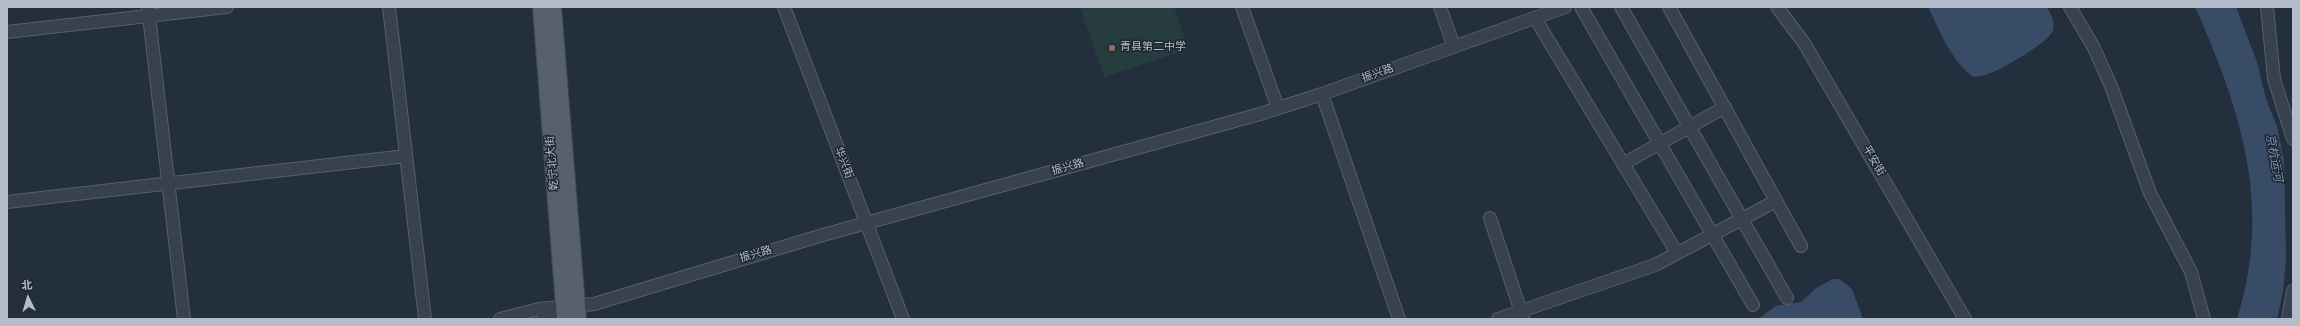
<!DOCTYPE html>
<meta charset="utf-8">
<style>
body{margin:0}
#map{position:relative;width:2300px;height:326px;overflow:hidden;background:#242f3e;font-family:"Source Sans 3","Noto Sans SC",sans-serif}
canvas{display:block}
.frame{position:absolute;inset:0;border:8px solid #b4bcc9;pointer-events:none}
.north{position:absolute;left:8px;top:278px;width:40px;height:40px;-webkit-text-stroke:3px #1d2633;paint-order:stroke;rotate:355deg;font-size:11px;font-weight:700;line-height:16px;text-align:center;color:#b4bcc9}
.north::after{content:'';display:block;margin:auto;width:14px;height:18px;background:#b4bcc9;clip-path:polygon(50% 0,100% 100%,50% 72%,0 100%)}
</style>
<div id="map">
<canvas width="2300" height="326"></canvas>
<div class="frame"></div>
<div class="north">北</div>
</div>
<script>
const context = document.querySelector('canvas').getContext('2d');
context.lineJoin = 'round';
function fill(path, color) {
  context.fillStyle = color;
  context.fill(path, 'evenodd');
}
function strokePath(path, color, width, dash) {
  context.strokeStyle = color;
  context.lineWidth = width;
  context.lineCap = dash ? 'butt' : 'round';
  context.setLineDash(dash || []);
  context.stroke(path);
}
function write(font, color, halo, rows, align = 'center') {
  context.font = font + ' "Source Sans 3","Noto Sans SC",sans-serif';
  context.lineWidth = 3;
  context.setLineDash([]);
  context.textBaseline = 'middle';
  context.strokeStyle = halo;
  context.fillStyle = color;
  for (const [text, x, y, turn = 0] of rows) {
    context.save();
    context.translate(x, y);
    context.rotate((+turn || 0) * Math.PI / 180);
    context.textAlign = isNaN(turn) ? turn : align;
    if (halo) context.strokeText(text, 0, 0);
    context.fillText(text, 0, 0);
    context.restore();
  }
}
fill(new Path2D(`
 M1080,7H1174L1188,49L1104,77Z`), '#263c3f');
fill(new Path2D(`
 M1928,7H2047C2051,14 2055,21 2053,30C2050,42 2001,70 1988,74C1983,76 1978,76 1973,77C1950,59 1941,33 1928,7Z
 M2195,7H2236L2257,62L2266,99L2277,126L2284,161L2286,260L2283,292L2277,319H2237C2273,208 2241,109 2195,7Z
 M1833,279H1839L1852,289L1863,319H1758L1776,306L1801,302L1816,288Z`), '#394c67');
const minor = new Path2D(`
 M148,7L184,319
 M389,7L425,319
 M784,7L903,319
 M1242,7L1278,108
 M1440,7L1454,47
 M1581,7L1753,305
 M1621,7L1787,298
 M1669,7L1801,246
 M1777,7L1804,43L1965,319
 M2070,7L2094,48L2111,86L2150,193L2191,272L2204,319
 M2267,7L2274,79L2293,139
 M1535,18L1677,253
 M7,32L227,7
 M1322,94L1399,319
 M1623,164L1725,107
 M7,202L406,156
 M1490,218L1523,318
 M500,319L539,309L594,304L823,235L1260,114L1322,94L1565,7
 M543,319L560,310
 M1498,319L1655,265L1776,201
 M2288,319L2293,291`);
const major = new Path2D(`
 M541,7L565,319
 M553,7L578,319`);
strokePath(minor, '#565f6c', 14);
strokePath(major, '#414a57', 18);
strokePath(minor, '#38414e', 12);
strokePath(major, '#56606e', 16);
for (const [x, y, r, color] of [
 [1112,48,4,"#8d6e63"]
]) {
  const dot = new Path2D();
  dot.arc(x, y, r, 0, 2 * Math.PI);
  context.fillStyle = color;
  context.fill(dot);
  strokePath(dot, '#1d2633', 1.5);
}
write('11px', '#b4bcc9', '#1d2633', [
 ["青县第二中学",1120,48]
], 'left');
write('11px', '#b4bcc9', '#1d2633', [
 ["振兴路",1378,74,-20],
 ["平安街",1873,161,60],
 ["乾宁北大街",553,163,-95],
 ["华兴街",843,163,69],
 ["振兴路",1068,168,-16],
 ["振兴路",756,255,-16]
]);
write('italic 12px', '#7c92b1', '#1d2633', [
 ["京杭运河",2273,158,80]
]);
</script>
